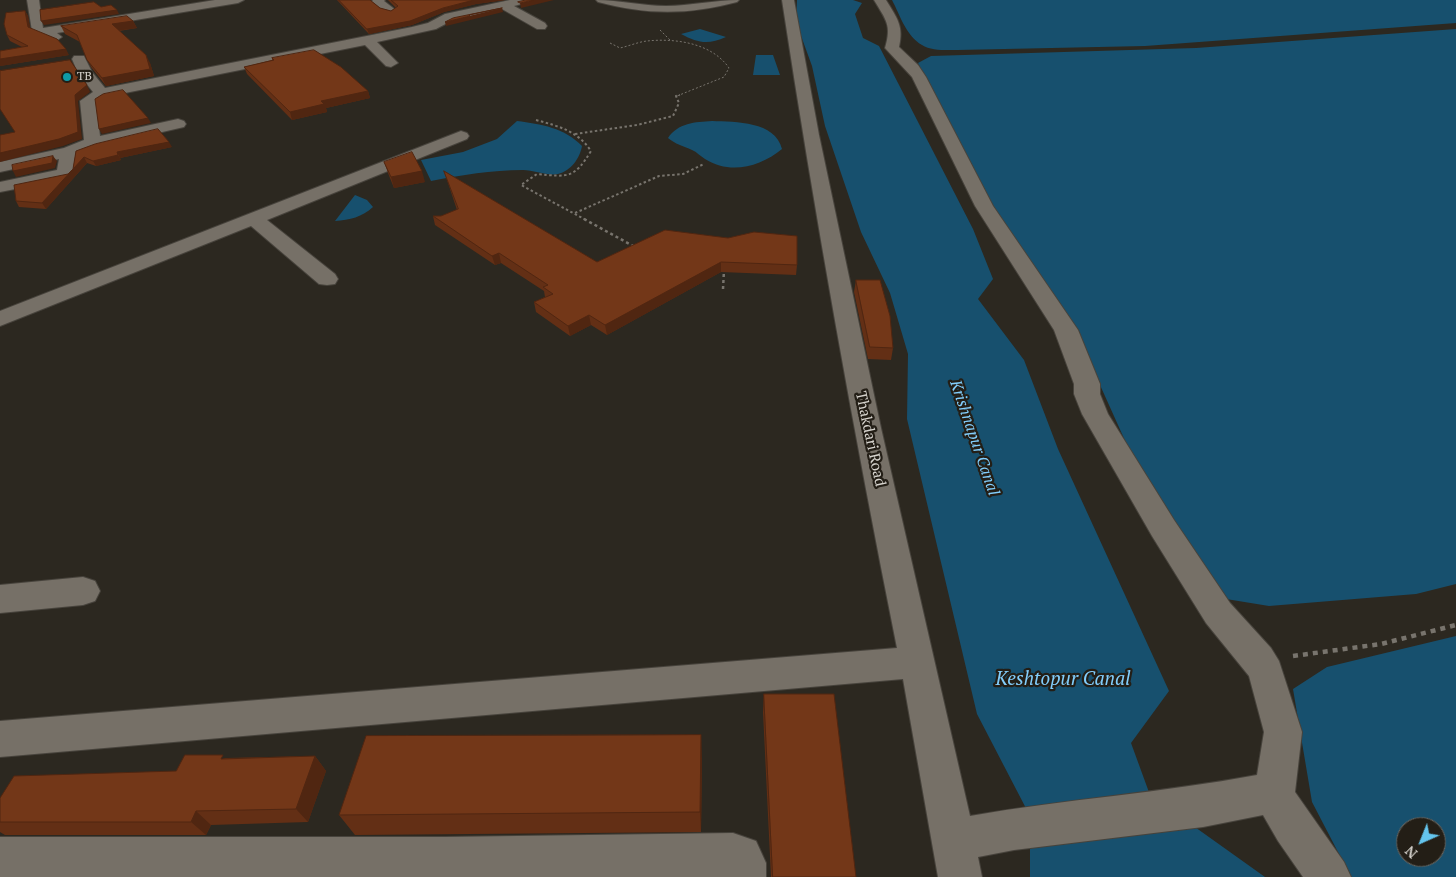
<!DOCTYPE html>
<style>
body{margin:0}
#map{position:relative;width:1456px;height:877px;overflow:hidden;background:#2c2820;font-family:"PT Serif",serif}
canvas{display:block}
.north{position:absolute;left:1396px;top:817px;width:50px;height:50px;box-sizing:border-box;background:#231e16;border:1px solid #6b665f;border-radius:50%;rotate:224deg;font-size:14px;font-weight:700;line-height:20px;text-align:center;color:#d6d3cd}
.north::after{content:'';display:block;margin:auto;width:18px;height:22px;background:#64c5ee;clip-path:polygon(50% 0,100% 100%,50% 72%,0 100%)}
</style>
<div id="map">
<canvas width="1456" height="877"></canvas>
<div class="north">N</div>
</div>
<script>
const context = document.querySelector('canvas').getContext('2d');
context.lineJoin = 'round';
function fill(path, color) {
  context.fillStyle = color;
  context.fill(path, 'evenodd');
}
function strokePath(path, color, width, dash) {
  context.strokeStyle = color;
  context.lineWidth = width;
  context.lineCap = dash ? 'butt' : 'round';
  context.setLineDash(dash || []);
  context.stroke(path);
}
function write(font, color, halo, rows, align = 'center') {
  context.font = font + ' "PT Serif",serif';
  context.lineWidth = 4.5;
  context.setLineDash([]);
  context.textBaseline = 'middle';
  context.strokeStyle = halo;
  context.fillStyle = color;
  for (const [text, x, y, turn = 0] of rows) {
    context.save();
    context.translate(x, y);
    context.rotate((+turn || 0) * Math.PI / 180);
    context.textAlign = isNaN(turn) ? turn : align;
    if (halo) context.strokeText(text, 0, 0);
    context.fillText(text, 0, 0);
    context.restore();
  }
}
fill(new Path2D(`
 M797,0H853L862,3L855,14L863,38L879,46L973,229L993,279L978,299L1024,360L1058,449L1169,691L1131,743L1150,795L1265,877H1030V816L977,714L907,419L908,354L890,293L861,232L825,126L812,66L796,22Z
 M892,0H1456V23L1145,46L957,50C946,50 931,51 922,45C906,36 900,15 892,0Z
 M700,29L726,37C708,45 698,43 681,34Z
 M1456,29V584L1416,594L1269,606L1220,598L1145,485L1091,365L1032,263L977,183L918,63L931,56L1196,48Z
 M756,55H773L780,75H753Z
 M517,121C541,124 565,128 582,146C580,158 571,171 558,174C547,176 534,170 523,170C491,170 462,175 431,181L421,160L463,152L497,139Z
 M712,121C736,122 775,121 782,149C760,167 730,175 705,159C700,156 697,152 692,150C683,146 675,144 668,138C678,123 695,122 712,121Z
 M355,195L367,200L373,207C362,217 350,220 335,221Z
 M1456,636V877H1351L1312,802L1293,689L1327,667ZM1406,827H1436V857H1406Z`), '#17506e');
const minor = new Path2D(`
 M27,0H39L43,28L215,0H244L238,3L57,33L62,37L56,41L37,35L32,31Z
 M373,0H385L384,1L397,11L395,13C387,16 377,8 371,2Z
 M510,0H531L529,2L514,6L545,23L547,26L545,29H537L502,9L453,20L436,29L377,42L398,63L391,67L386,66L365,45L105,97L96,103L100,136L178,119L184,121L186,124L184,127L97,147L77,155L74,174L71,178L0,192V182L57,170L59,159L0,172V162L64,148L84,140L80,101L93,92L78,73L72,59L74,56H84L92,72L105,88L412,27L428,23L445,14Z
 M596,0C620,0 642,6 666,6C690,6 714,0 739,0L737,2C688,15 647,15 598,2Z
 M782,0H794L819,135L881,428L970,816C1065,799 1162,793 1257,775L1264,732L1249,676L1206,623L1152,536L1082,414L1074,394V384L1054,330L975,206L912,77L885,48C892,25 886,20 874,0H886C897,18 904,26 899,47L918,65L926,77L993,206L1078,330L1100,384V394L1108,414L1174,520L1230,603L1271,648L1279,661L1302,732L1295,792L1344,862L1351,877H1303L1278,841L1263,815L1203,827L1014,850L978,857L982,877H938L903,679L0,757V721L897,648C854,433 815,217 782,0Z
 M461,131L467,133L469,136L467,139L267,220L335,274L338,279L335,284L327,285L319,284L251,226L0,326V311Z
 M83,577L95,581L100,591L95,601L83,605L0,613V585Z
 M733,833L756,841L766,863V877H0V837H444Z`);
strokePath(minor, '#47433c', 2);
strokePath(new Path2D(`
 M660,30L671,41
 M610,43L620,48C629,46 638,42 647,41C675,38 712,43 729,68L724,77L677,96`), '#78746d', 1, [2, 2]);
strokePath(new Path2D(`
 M536,120C558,126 578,131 591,151C574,179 568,177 537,174L521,185L586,220
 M575,134L637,125L673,116L679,103L676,96L680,95
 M575,213L659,176L683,174L704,164`), '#78746d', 2, [2.5, 2.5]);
strokePath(new Path2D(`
 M584,219L635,247
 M723,289L724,270`), '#78746d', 2.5, [3, 3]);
strokePath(new Path2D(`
 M1293,656L1381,644L1456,625`), '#78746d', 4.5, [5, 5]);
fill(minor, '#767067');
fill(new Path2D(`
 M337,0H371V1L380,8L391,11L396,8L388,0H505L476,4L444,12L412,25L369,34Z
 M25,11L28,16L30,28L69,55L0,66V51L22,47L10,41L7,35Z
 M133,21L137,28L119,31L150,63L154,76L106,86L91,67L80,42L65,34L61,26Z
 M272,58L368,91L370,98L326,108L327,112L292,120L247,74L244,67L272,60Z
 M172,147L120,158L121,160L96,166L87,163L46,209L19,207L16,201L68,174L73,169L76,151Z
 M384,162L425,182L394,188L388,173Z
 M444,171L597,262L665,230L797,265L796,275L721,272L607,335L591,325L570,336L536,312L534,302L545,297L544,291L501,263L495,265L435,225L433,216H441L457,210Z
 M856,280L893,348L891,360L868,359L854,292Z
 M764,694L856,877H771L763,712Z
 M315,756L326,771L308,822L211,825L206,835H5L0,832V798L176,771L226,758Z
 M702,757L701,832L355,835L339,815Z`), '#632f15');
fill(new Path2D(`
 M474,0H505L476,4L444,12L412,25L369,34L367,29Z
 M534,0H554L521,8L520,3Z
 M502,8L503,12L446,26L445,22Z
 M117,10L119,14L44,25L41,21Z
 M25,11L28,16L31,33L28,27Z
 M133,21L137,28L116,31L112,24Z
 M66,49L69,55L0,66V59Z
 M146,55L150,63L154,76L106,86L102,78Z
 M87,85L90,92L78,101L82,139L63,146L0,162V153Z
 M368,91L370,98L326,108L327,112L292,120L290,112L321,101Z
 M148,118L151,123L102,134L99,129Z
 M169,142L172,147L120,158L117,152Z
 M118,155L121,160L96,166L93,161Z
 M53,156L57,161L55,168L16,177L13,171Z
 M84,157L87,163L46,209L42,203Z
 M422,171L425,182L394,188L391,177Z
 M499,253L501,263L495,265L492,256Z
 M721,262V272L607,335L605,325Z
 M589,315L591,325L570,336L568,326Z
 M701,735L702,757L701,832L700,812Z
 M315,756L326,771L308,822L296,809Z
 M196,811L211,825L206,835L191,822Z`), '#502611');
const building = new Path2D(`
 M339,0H370L380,8L391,11L398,6L391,0H474L443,8L410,21L367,29Z
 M526,0H534L520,3L518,2Z
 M94,2L101,7L111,5L117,10L41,21L40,10Z
 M502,8L469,15L470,16L445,22L453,18Z
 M25,11L28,27L57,39L66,49L0,59V51L28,46L7,35L4,24L6,13Z
 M127,16L133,21L112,24L146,55L150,69L102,78L87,60L77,35L61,26Z
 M314,50L341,67L368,91L321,101L324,104L290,112L244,67L274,60L272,58Z
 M70,60L87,85L75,95L78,132L59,139L0,153V135L15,132L0,109V71Z
 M123,90L148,118L99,129L95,99L103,94Z
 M158,129L169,142L117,152L118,155L93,161L84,157L42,203L16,201L14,185L68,174L73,169L76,151L95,144Z
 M412,152L422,171L391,177L384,162Z
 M53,156L52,163L13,171L12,165Z
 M444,171L597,262L665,230L728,238L754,232L797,236V265L721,262L605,325L589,315L568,326L534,302L553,294L543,287L548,285L499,253L492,256L433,216H441L458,209Z
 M856,280H880L890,316L893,348L870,347Z
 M764,694H834L856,877H773Z
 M701,735L700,812L339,815L366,736Z
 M185,755H223L221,759L315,756L296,809L196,811L191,822H0V798L14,776L176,771Z`);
fill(building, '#733718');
strokePath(building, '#502611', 1);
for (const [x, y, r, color] of [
 [67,77,5,"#0f9aa8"]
]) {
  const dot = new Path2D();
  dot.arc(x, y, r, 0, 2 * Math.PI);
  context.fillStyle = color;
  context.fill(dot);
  strokePath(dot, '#231e16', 2);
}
write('12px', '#d6d3cd', '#231e16', [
 ["TB",77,77]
], 'left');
write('15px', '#d6d3cd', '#231e16', [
 ["Thakdari Road",870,439,78]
]);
write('italic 16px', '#82cefc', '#231e16', [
 ["Krishnapur Canal",974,438,71]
]);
write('italic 19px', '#82cefc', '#231e16', [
 ["Keshtopur Canal",1063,680]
]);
</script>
